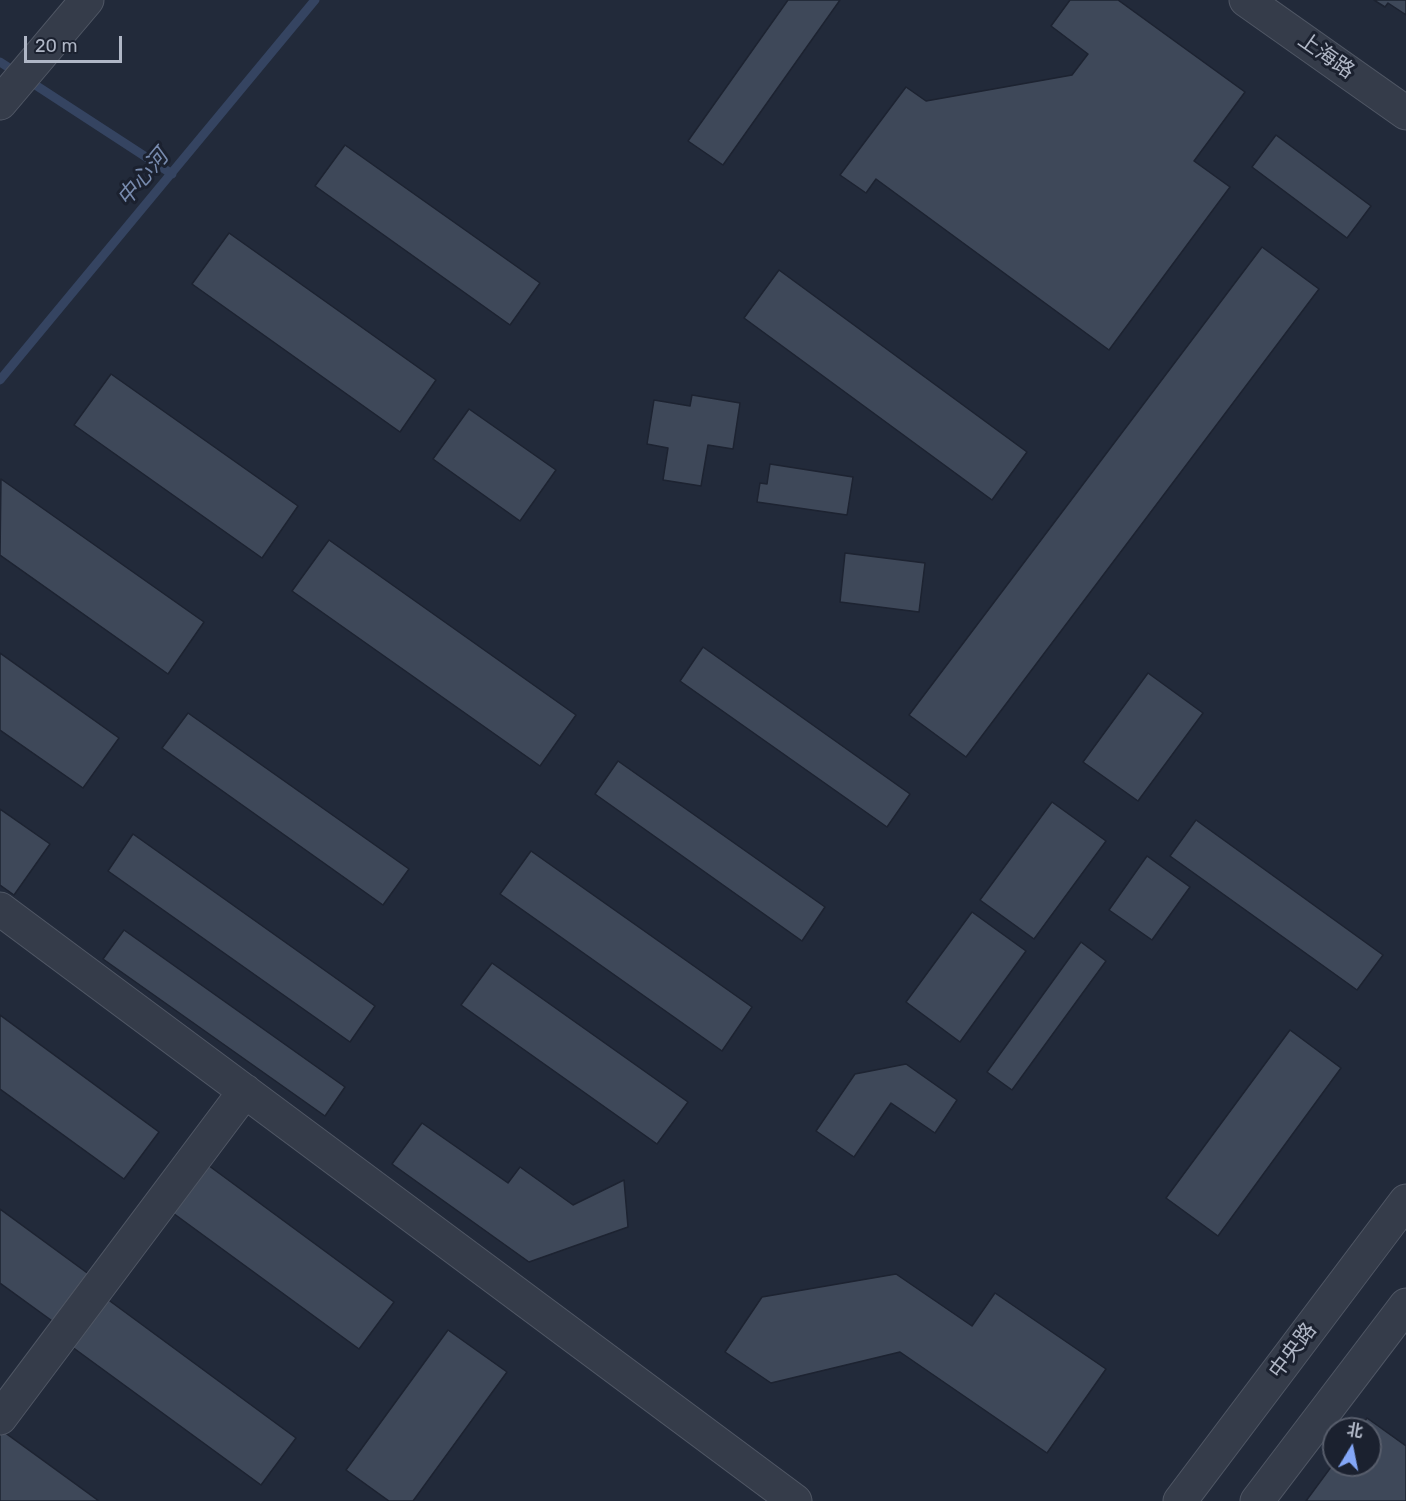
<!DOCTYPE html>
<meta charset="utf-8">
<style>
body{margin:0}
#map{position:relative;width:1406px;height:1501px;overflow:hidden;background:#222a3a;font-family:Rubik,"Noto Sans SC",sans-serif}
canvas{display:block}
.north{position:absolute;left:1322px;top:1417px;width:60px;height:60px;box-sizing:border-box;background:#1b212f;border:2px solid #575d6b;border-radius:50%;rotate:10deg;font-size:16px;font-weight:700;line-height:24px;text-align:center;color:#b0b7c6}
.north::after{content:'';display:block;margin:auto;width:21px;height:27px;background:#84a7f7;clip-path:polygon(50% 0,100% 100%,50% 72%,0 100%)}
.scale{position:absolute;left:24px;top:36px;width:98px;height:27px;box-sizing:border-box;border:3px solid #b0b7c6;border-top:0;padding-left:8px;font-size:18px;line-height:21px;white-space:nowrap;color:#b0b7c6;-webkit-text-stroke:4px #1b212f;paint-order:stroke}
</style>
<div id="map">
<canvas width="1406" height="1501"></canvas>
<div class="north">北</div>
<div class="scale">20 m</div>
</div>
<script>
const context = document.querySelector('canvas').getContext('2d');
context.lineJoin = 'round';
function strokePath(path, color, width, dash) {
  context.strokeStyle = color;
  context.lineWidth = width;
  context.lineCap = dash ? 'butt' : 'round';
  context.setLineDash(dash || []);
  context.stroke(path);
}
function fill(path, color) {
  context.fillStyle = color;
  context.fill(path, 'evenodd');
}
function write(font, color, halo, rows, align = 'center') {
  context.font = font + ' Rubik,"Noto Sans SC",sans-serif';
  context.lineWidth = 6;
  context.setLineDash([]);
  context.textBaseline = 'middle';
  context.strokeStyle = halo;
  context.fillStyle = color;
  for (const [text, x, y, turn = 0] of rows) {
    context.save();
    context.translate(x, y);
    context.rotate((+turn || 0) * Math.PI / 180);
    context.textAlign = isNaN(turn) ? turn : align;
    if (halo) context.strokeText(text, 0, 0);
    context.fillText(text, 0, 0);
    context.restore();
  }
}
strokePath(new Path2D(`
 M0,62L172,174
 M0,380L315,0`), '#354461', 9);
const building = new Path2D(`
 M788,0H840L723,165L688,141Z
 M1070,0H1118L1245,92L1194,161L1230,187L1109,350L876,179L866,193L840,175L906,87L926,101L1072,75L1088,54L1051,26Z
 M1374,0H1406V15L1388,3L1385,7Z
 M1276,135L1371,206L1347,238L1252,167Z
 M345,145L540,283L510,325L315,186Z
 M229,233L436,380L400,432L192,284Z
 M1262,247L1319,289L966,757L909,715Z
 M779,270L1027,452L992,500L744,318Z
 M111,374L298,506L262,558L74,425Z
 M692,395L740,403L733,449L708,445L701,486L663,480L668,448L647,444L654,400L690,406Z
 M469,409L556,470L520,521L433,459Z
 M770,464L853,477L847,515L757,502L760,483L767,484Z
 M1,479L204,622L168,674L0,555Z
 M329,540L576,715L540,766L292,591Z
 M845,553L925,563L919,612L840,602Z
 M703,647L910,794L887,827L680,681Z
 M0,653L119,738L83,788L0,730Z
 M1148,673L1203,713L1138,801L1083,762Z
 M188,713L409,869L383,905L162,748Z
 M618,761L825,907L802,941L595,794Z
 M1052,802L1106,841L1034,939L980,900Z
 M0,809L50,844L14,895L0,885Z
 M1196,820L1383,955L1357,990L1170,856Z
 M133,834L375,1006L350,1042L108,871Z
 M531,851L752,1007L722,1051L500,894Z
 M1147,856L1190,887L1152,940L1109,910Z
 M972,912L1026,951L960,1042L906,1002Z
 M124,930L345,1087L325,1116L103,959Z
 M1081,942L1106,961L1012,1090L987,1072Z
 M492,963L688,1102L657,1144L461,1005Z
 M0,1015L159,1132L124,1179L0,1089Z
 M1290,1030L1341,1068L1218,1236L1166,1198Z
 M906,1064L957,1100L935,1133L891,1103L854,1157L816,1131L855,1074Z
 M422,1123L508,1183L520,1167L573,1205L624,1180L628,1227L529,1262L392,1164Z
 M197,1157L394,1302L359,1349L162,1205Z
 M0,1209L90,1275L55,1323L0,1283Z
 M896,1274L972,1326L995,1293L1106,1369L1047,1453L900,1352L771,1383L725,1352L762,1297Z
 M99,1293L296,1438L261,1485L64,1341Z
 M448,1330L507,1372L413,1501H389L346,1470Z
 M1367,1418L1406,1446V1501H1306L1334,1463V1465H1370V1429H1359Z
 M0,1429L99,1501H0Z`);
fill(building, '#3e4859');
strokePath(building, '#1d2331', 1.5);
const minor = new Path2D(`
 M1246,0L1406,113
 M0,103L87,0
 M0,909L795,1501
 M0,1418L245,1091
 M1180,1501L1406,1201
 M1257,1501L1406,1305`);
strokePath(minor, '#505765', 35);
strokePath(minor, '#353c4a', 33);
write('21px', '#b0b7c6', '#1b212f', [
 ["上海路",1326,56,35],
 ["中央路",1293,1351,-53]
]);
write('italic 22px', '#788bae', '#1b212f', [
 ["中心河",143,178,-50]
]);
</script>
